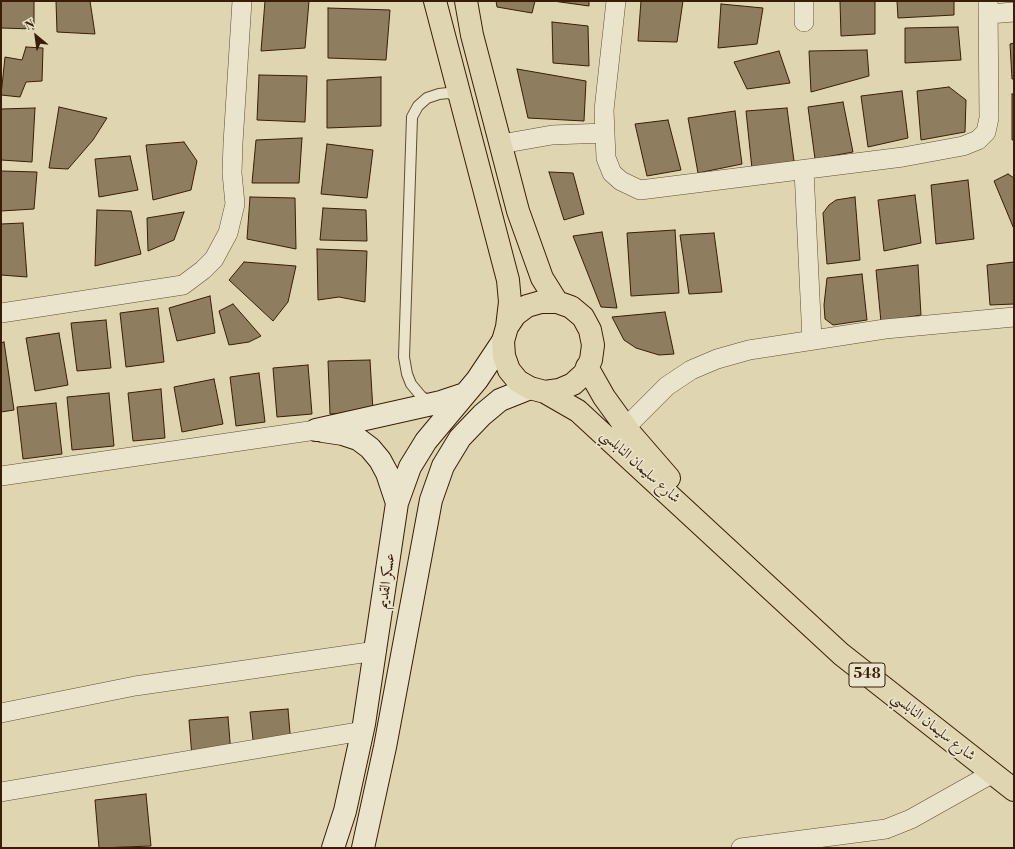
<!DOCTYPE html>
<meta charset="utf-8">
<style>
body{margin:0}
#map{position:relative;width:1015px;height:849px;overflow:hidden;background:#dfd5b1;font-family:"Libre Bodoni",serif}
canvas{display:block}
.frame{position:absolute;inset:0;border:2px solid #391d06;pointer-events:none}
.north{position:absolute;left:16px;top:16px;width:40px;height:40px;-webkit-text-stroke:3px #eae4cc;paint-order:stroke;rotate:331deg;font-size:11px;font-weight:700;line-height:16px;text-align:center;color:#391d06}
.north::after{content:'';display:block;margin:auto;width:14px;height:18px;background:#391d06;clip-path:polygon(50% 0,100% 100%,50% 72%,0 100%)}
</style>
<div id="map">
<canvas width="1015" height="849"></canvas>
<div class="frame"></div>
<div class="north">N</div>
</div>
<script>
const context = document.querySelector('canvas').getContext('2d');
context.lineJoin = 'round';
function fill(path, color) {
  context.fillStyle = color;
  context.fill(path, 'evenodd');
}
function shape(rows) {
  const path = new Path2D();
  for (const r of rows) {
    path.moveTo(r[0], r[1]);
    for (let i = 2; i < r.length; i += 2) path.lineTo(r[i], r[i + 1]);
  }
  return path;
}
function trace(path, color, width, dash) {
  context.strokeStyle = color;
  context.lineWidth = width;
  context.lineCap = dash ? 'butt' : 'round';
  context.setLineDash(dash || []);
  context.stroke(path);
}
function write(font, color, halo, rows, align = 'center') {
  context.font = font + ' "Libre Bodoni",Amiri,serif';
  context.lineWidth = 3.5;
  context.setLineDash([]);
  context.textBaseline = 'middle';
  context.strokeStyle = halo;
  context.fillStyle = color;
  for (const [text, x, y, turn = 0] of rows) {
    context.save();
    context.translate(x, y);
    context.rotate((+turn || 0) * Math.PI / 180);
    context.textAlign = isNaN(turn) ? turn : align;
    if (halo) context.strokeText(text, 0, 0);
    context.fillText(text, 0, 0);
    context.restore();
  }
}
const building = shape([
 [1,1,34,1,34,29,1,28,1,1],
 [56,1,90,1,95,34,57,32,56,1],
 [265,1,309,1,305,48,261,51,265,1],
 [496,1,535,1,532,13,497,7,496,1],
 [553,1,589,1,589,6,553,1],
 [641,1,683,1,677,42,638,41,641,1],
 [840,1,875,1,875,34,841,36,840,1],
 [897,1,954,1,954,15,898,18,897,1],
 [721,4,763,8,757,44,718,48,721,4],
 [328,8,390,10,386,60,328,58,328,8],
 [552,22,588,26,589,66,553,63,552,22],
 [958,27,961,60,905,63,905,28,958,27],
 [1014,43,1014,79,1012,79,1010,44,1014,43],
 [26,47,43,48,42,81,26,82,20,97,1,95,5,57,22,60,26,47],
 [867,50,869,76,811,92,809,51,867,50],
 [779,51,790,83,747,89,734,62,779,51],
 [517,69,586,81,584,121,528,118,517,69],
 [259,75,307,76,305,122,257,120,259,75],
 [381,77,381,126,327,128,327,80,381,77],
 [949,87,966,100,965,132,921,140,917,91,949,87],
 [902,91,908,138,868,147,861,96,902,91],
 [1012,94,1014,94,1014,140,1012,140,1012,94],
 [843,102,853,152,815,159,808,107,843,102],
 [59,107,107,118,93,140,68,169,49,168,59,107],
 [35,108,32,162,1,160,1,109,35,108],
 [787,108,794,161,752,169,746,111,787,108],
 [735,111,742,164,698,173,688,118,735,111],
 [668,120,681,170,647,176,635,124,668,120],
 [302,138,299,183,252,183,256,140,302,138],
 [184,142,197,161,191,190,153,200,146,145,184,142],
 [327,144,373,150,367,198,321,194,327,144],
 [130,156,138,190,99,197,95,159,130,156],
 [1,171,37,172,34,209,1,211,1,171],
 [549,172,573,173,584,214,564,220,549,172],
 [1008,174,1014,178,1014,229,994,181,1008,174],
 [968,180,974,239,936,244,931,185,968,180],
 [915,195,921,243,884,251,878,200,915,195],
 [250,197,295,198,296,249,247,239,250,197],
 [855,197,860,260,827,264,823,213,829,205,836,200,855,197],
 [323,208,366,210,367,241,320,240,323,208],
 [97,210,131,211,141,254,95,266,97,210],
 [184,212,174,240,148,251,147,218,184,212],
 [23,223,27,277,1,275,1,224,23,223],
 [675,230,679,293,631,296,627,233,675,230],
 [602,232,617,308,601,307,573,236,602,232],
 [714,233,722,292,689,294,680,235,714,233],
 [317,249,367,251,365,302,339,297,318,300,317,249],
 [244,262,296,266,288,302,273,321,229,280,244,262],
 [1014,262,1014,304,990,305,987,265,1014,262],
 [918,265,921,315,881,322,876,270,918,265],
 [862,274,867,320,833,325,825,319,824,305,827,278,862,274],
 [210,296,215,333,177,341,169,308,210,296],
 [233,304,261,336,249,342,229,345,219,311,233,304],
 [158,308,164,362,126,367,120,313,158,308],
 [665,312,674,354,659,355,636,348,624,340,612,317,665,312],
 [106,320,111,368,77,371,71,323,106,320],
 [59,333,68,385,35,391,26,338,59,333],
 [4,342,14,410,1,412,1,343,4,342],
 [370,360,373,411,330,414,328,361,370,360],
 [308,365,312,414,277,417,273,368,308,365],
 [259,373,265,422,236,426,230,377,259,373],
 [214,379,223,424,182,432,174,387,214,379],
 [161,389,165,438,133,441,128,393,161,389],
 [109,393,114,446,72,450,67,397,109,393],
 [56,403,62,454,23,459,17,407,56,403],
 [288,709,291,745,254,749,250,712,288,709],
 [228,717,231,754,192,757,189,720,228,717],
 [146,794,151,846,99,848,95,800,146,794]
]);
const lane = shape([
 [431,403,421,396,411,384,407,374,404,357,412,117,418,106,427,98,439,94,448,93,460,97]
]);
const street = shape([
 [616,1,604,110,606,158,612,173,621,181,640,190,903,157,963,146,978,140,986,132,989,118,988,1],
 [804,1,804,22],
 [989,14,1014,12],
 [501,144,552,135,605,133],
 [804,170,812,340],
 [1,313,183,285,203,270,214,259,228,233,235,204,232,173,233,143,242,1],
 [615,438,667,386,691,370,717,359,749,350,885,329,1014,317],
 [1,476,316,430],
 [1,713,135,686,376,651],
 [1,792,363,731],
 [741,848,886,829,911,819,993,773]
]);
const secondary = shape([
 [316,430,441,402,465,394],
 [323,431,343,434,358,439,370,448,380,460,387,473,397,503],
 [333,848,345,811,364,724,397,503,410,467,426,441,477,380,503,341],
 [363,848,385,747,431,500,443,466,460,438,482,415,500,400,530,388]
]);
const primary = shape([
 [435,1,508,280,510,302,507,327,503,341,504,356,509,370,518,381,530,388,545,392,559,390,573,384,584,374,591,360,593,345,590,330,583,317,571,307,557,302,541,302,527,306,515,315,507,327],
 [466,1,472,35,518,211,542,278,557,302],
 [587,367,604,397,630,433,669,478],
 [545,392,578,411,841,654,1014,790]
]);
const shields = [
 [867,675,36]
];
const shieldNames = [
 ["548",867,675]
];
const streetNames = [
 ["شارع سليمان النابلسي",640,467,42],
 ["عسكر القديم",387,581,-82],
 ["شارع سليمان النابلسي",933,727,38]
];
fill(building, '#8f7d5f');
trace(building, '#391d06', 1);
trace(lane, '#624b31', 12);
trace(street, '#624b31', 20);
trace(secondary, '#391d06', 24);
trace(primary, '#391d06', 24);
trace(lane, '#eae4cc', 10);
trace(street, '#eae4cc', 19);
trace(secondary, '#eae4cc', 22);
trace(primary, '#dfd5b1', 22);
for (const [x, y, w] of shields) {
  const box = new Path2D();
  box.roundRect(x - w / 2, y - 12, w, 24, 3);
  context.fillStyle = '#eae4cc';
  context.fill(box);
  trace(box, '#391d06', 1);
}
write('bold 14px', '#391d06', null, shieldNames);
write('15px', '#391d06', '#eae4cc', streetNames);
</script>
